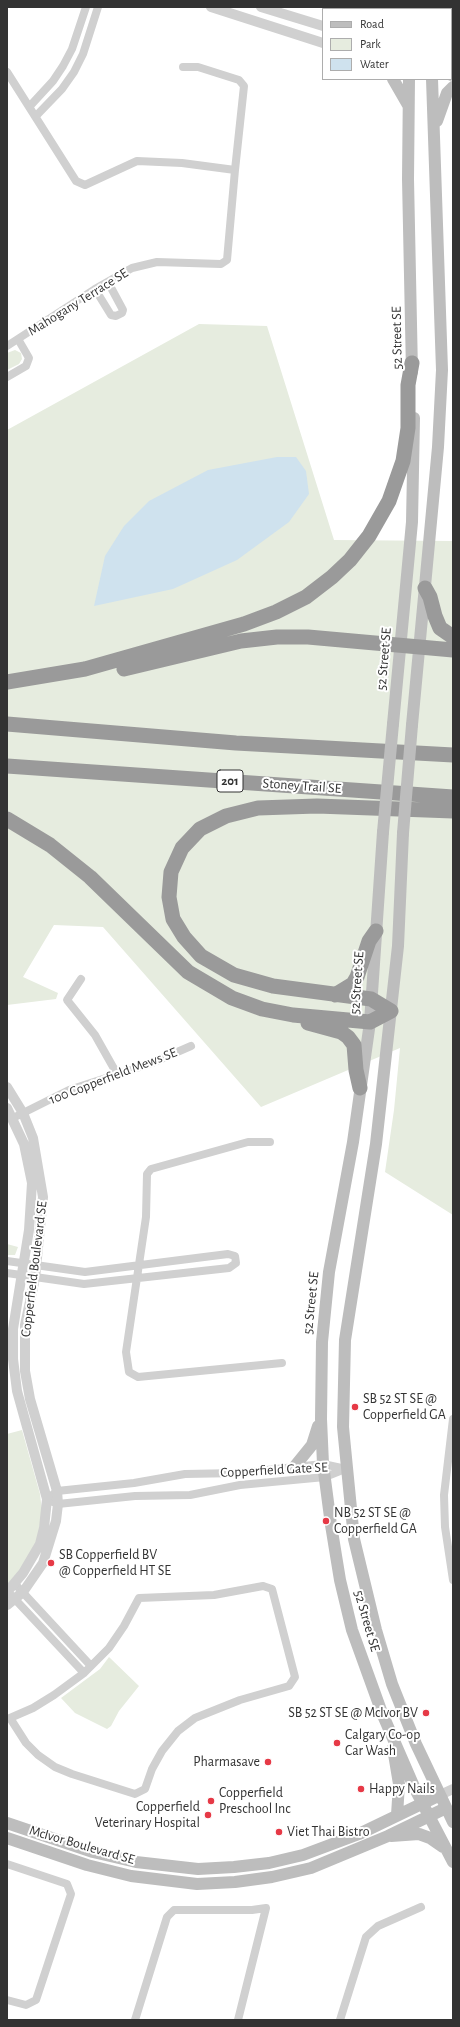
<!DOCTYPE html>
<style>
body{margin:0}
#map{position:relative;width:460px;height:2027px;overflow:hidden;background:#fff;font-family:"Alegreya Sans",sans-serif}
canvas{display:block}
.frame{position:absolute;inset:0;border:8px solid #333;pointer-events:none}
.legend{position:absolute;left:322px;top:8px;width:130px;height:72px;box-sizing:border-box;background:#fff;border:1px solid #adadad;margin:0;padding:5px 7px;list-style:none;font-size:12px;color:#333}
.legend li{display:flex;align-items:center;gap:8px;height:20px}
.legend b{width:20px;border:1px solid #adadad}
</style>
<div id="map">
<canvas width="460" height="2027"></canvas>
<div class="frame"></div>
<ul class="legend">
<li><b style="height:5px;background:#bdbdbd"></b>Road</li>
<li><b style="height:11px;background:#e6ecdf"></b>Park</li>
<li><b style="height:11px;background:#cfe2ee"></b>Water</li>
</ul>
</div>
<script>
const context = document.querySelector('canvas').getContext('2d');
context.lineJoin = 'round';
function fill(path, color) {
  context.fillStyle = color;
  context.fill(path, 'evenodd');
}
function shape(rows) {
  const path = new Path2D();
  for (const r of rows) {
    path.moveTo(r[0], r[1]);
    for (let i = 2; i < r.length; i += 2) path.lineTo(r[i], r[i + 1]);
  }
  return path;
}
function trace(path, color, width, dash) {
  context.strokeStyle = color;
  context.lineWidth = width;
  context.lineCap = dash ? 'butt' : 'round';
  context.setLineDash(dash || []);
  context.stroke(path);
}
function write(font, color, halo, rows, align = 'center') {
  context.font = font + ' "Alegreya Sans",sans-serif';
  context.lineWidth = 4;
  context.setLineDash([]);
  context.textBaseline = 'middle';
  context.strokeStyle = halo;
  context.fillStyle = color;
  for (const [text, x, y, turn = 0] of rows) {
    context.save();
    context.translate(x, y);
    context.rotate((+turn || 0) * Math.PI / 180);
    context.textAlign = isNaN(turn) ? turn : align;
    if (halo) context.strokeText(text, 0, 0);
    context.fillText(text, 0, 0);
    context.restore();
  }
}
const green = shape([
 [199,324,267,326,334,540,453,541,453,1215,385,1172,394,1110,400,1048,261,1107,103,927,54,925,23,977,58,993,56,999,7,1005,7,430],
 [15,350,21,353,22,359,19,364,7,370,7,353],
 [7,1244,18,1247,15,1255,7,1255],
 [22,1430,40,1494,42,1511,37,1543,26,1563,7,1585,7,1434],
 [109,1657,139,1686,119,1711,111,1726,107,1729,75,1713,61,1698,100,1669]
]);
const water = shape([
 [277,457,296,457,306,471,309,494,289,522,237,560,173,589,94,606,105,556,124,526,149,501,208,470]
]);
const minor = shape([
 [183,67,198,67,239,80,244,86,235,170],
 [7,72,76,181,85,185,137,161,182,163,235,170,227,260,221,264,157,262,132,268,95,289,7,346],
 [30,106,53,81,63,66,72,49,86,7],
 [36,116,62,89,74,72,83,54,98,7],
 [95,289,111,315,116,316,122,313,123,310,108,282],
 [7,377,26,366,29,358,18,339],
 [81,979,67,1000,95,1035,117,1074],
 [13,1118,69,1090,152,1063,191,1046],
 [270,1142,248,1142,151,1169,147,1174,146,1217,126,1352,129,1372,138,1377,282,1363],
 [7,1261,85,1272,228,1254,235,1256,236,1263,229,1268,84,1284,7,1273],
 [453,1419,444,1495,445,1527,453,1580],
 [47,1499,57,1491,134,1483,185,1474,239,1473,323,1464,346,1469],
 [53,1502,58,1504,135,1496,190,1495,240,1485,325,1477,345,1469],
 [15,1584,91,1666],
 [263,1586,272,1589,295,1677,289,1686,240,1700,195,1718,178,1731,162,1751,152,1769,145,1789,135,1794,72,1774,55,1767,38,1755,26,1743,10,1718,33,1708,54,1695,84,1673,109,1648,124,1626,139,1598,214,1595,263,1586],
 [11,1595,84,1673],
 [7,1864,67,1884,71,1894,36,2000,26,2005,7,2000],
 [135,2020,167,1917,174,1910,252,1910,266,1908,238,2020],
 [340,2020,366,1937,378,1926,421,1907]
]);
const tertiary = shape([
 [211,7,323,43],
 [261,7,323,26],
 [451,60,453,61],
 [451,76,453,77],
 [7,1087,23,1113,33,1138,43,1197,35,1278,25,1325,25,1371,30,1399,57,1491,58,1504,56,1521,43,1563,23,1592,7,1605],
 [7,1108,24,1144,32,1183,29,1230,13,1329,13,1359,17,1391,47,1499,44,1528,40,1544,23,1573,7,1592],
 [440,1795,453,1789]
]);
const secondary = shape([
 [403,9,404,7],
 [432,9,432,7],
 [451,53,453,54],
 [393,79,408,105],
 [409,79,408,179,412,372],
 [437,121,447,93,453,87],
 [393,724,412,522,414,418],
 [412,725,438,447,442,370,432,79],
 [383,832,370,1022,353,1142,329,1272,322,1342,321,1419,323,1464,331,1525,340,1580,352,1630,382,1713,415,1789,453,1862],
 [403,833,398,946,376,1144,345,1340,343,1427,354,1539,376,1630,392,1684,416,1744,453,1822],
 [295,1466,312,1445,318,1426],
 [393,1748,399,1784,397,1815],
 [7,1823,93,1852,136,1862,198,1869,234,1867,269,1863,303,1855,359,1834,440,1795],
 [391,1836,419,1834,430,1838,443,1847],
 [7,1838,87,1865,131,1876,197,1884,235,1882,272,1877,311,1868,388,1836,446,1808]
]);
const motorway = shape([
 [425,588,430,597,435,616,440,628,453,637],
 [124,669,241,641,277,637,308,637,453,650],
 [7,682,85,669,244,624,276,612,306,597,332,577,350,560,369,536,389,501,403,461,408,428,408,385,412,363],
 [7,724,236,743,453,755],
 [7,766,453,797],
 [7,819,50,845,90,877,188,972,232,998,262,1009,293,1015,370,1022,391,1011],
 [335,995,353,984,357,977,369,941,376,931],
 [391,1011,371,999,273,986,234,975,201,956,184,937,173,919,169,897,171,872,182,848,200,829,226,816,258,808,317,806,453,811],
 [308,1023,341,1032,348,1037,354,1045,356,1070,360,1088]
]);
const secondaryBridge = shape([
 [383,832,393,724],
 [403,833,412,725]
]);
const markers = [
 [355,1407,4,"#e63946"],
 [326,1521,4,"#e63946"],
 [51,1563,4,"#e63946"],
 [426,1713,4,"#e63946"],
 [337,1743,4,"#e63946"],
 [268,1762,4,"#e63946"],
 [361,1789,4,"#e63946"],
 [211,1801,4,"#e63946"],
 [208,1815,4,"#e63946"],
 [279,1832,4,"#e63946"]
];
const shields = [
 [230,781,26]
];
const shieldNames = [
 ["201",230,781]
];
const streetNames = [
 ["Mahogany Terrace SE",78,302,-32],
 ["52 Street SE",397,338,-91],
 ["52 Street SE",384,659,-85],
 ["Stoney Trail SE",302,786,4],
 ["52 Street SE",357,983,-86],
 ["100 Copperfield Mews SE",113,1076,-21],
 ["Copperfield Boulevard SE",34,1269,-83],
 ["52 Street SE",311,1303,-84],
 ["Copperfield Gate SE",274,1470,-3],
 ["52 Street SE",367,1621,74],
 ["McIvor Boulevard SE",82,1845,16]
];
const poiNames = [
 ["SB 52 ST SE @",363,1399],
 ["Copperfield GA",363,1415],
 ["NB 52 ST SE @",334,1513],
 ["Copperfield GA",334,1529],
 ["SB Copperfield BV",59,1555],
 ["@ Copperfield HT SE",59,1571],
 ["SB 52 ST SE @ McIvor BV",418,1713,"right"],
 ["Calgary Co-op",345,1735],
 ["Car Wash",345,1751],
 ["Pharmasave",260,1762,"right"],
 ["Happy Nails",369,1789],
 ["Copperfield",219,1793],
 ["Preschool Inc",219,1809],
 ["Copperfield",200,1807,"right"],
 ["Veterinary Hospital",200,1823,"right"],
 ["Viet Thai Bistro",287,1832]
];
fill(green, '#e6ecdf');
fill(water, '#cfe2ee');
trace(minor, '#d0d0d0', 8);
trace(tertiary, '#d0d0d0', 10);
trace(secondary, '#bdbdbd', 12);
trace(motorway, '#9a9a9a', 15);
trace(secondaryBridge, '#bdbdbd', 12);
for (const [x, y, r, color] of markers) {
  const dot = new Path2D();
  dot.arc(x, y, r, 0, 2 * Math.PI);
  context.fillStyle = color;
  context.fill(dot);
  trace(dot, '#fff', 1.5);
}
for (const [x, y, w] of shields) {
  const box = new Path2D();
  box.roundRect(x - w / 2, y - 11, w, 22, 3);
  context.fillStyle = '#fff';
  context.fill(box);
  trace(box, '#333', 1);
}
write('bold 13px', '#333', null, shieldNames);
write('14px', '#333', '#fff', streetNames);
write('14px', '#333', '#fff', poiNames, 'left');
</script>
